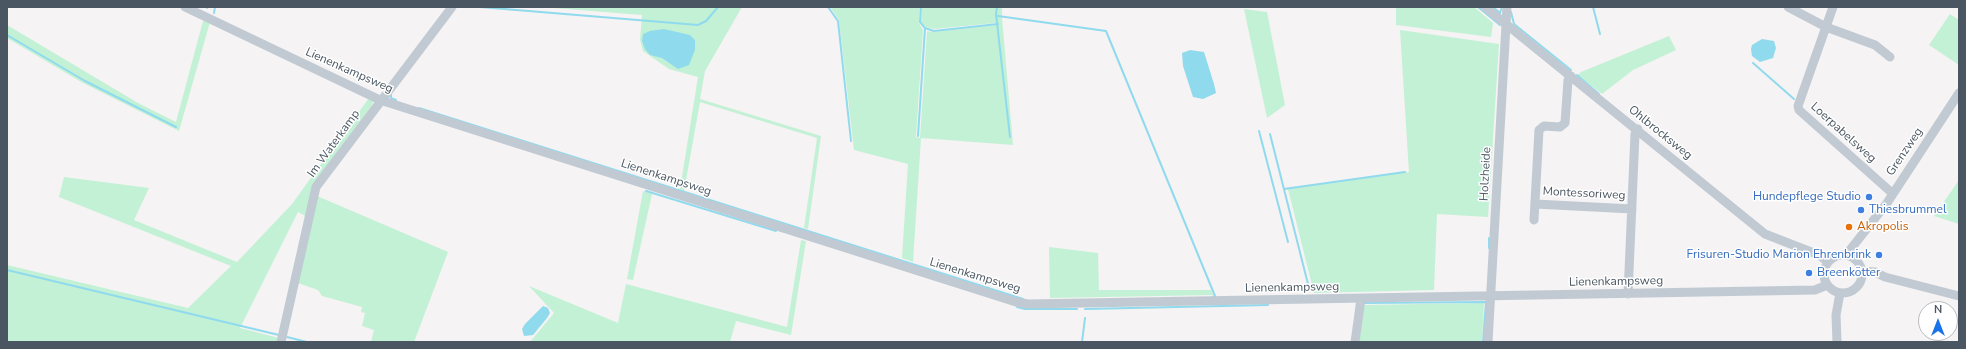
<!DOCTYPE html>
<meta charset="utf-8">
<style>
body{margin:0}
#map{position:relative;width:1966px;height:349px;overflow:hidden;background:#f5f3f3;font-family:"Nunito Sans",sans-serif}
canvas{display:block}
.frame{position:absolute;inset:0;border:8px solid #4a5661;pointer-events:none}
.north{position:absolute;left:1918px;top:301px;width:40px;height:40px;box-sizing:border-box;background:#fff;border:1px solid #b7bbc0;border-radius:50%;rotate:0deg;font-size:11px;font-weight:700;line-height:16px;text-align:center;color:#4a5661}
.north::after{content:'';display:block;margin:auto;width:14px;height:18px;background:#1a73e8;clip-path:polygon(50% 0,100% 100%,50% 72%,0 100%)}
</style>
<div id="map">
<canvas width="1966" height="349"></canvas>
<div class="frame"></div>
<div class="north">N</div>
</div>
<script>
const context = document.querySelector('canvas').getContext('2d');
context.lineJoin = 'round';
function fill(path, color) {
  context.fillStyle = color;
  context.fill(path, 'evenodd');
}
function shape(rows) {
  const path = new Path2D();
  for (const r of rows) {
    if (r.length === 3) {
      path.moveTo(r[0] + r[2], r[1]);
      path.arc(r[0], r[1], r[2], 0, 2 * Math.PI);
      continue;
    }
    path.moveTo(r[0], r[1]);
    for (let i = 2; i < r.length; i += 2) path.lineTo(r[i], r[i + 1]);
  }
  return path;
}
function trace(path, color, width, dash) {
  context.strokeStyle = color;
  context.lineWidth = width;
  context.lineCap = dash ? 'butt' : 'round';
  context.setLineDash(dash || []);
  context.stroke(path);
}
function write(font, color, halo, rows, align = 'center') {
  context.font = font + ' "Nunito Sans",sans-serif';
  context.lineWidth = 3;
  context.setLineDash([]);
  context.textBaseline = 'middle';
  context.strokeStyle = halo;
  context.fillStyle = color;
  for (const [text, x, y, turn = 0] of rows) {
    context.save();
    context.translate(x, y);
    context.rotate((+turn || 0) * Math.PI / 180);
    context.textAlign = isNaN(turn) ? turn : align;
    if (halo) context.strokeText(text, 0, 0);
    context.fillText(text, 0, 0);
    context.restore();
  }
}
const green = shape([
 [541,7,742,7,705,71,700,99,821,136,808,229,804,228,817,138,700,102,684,191,680,189,698,77,669,69,643,51,640,40,642,15],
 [830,7,920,7,919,23,923,30,916,137,920,138,927,31,934,32,996,25,995,23,934,29,926,27,921,22,922,7,1002,7,1002,18,1013,145,921,138,913,262,902,258,908,164,854,150,839,20],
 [1396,7,1474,7,1493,23,1491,37,1396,25],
 [1244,9,1267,12,1285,105,1267,118],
 [1950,14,1959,20,1959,65,1929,45],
 [203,21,210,22,179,131,83,83,7,38,7,25,138,103,176,122],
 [1400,30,1499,44,1488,217,1437,214,1434,290,1314,293,1288,189,1409,172],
 [1669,36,1676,50,1633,70,1602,94,1578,75,1581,72],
 [369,98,373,101,372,105,313,186,307,217,298,212,240,328,279,338,278,342,7,342,7,265,188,308,231,266,59,197,64,177,149,188,134,220,237,262,292,204],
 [1959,180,1959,224,1934,216],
 [643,191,652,194,633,280,627,279],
 [317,196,448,252,414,342,371,342,374,330,362,326,365,313,361,312,362,307,322,296,318,290,298,283],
 [801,240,806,241,791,335,736,321,730,342,530,342,554,313,529,286,618,323,626,284,787,327],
 [1049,247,1098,253,1099,290,1211,290,1213,295,1050,298],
 [1484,303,1482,342,1359,342,1364,305]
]);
const water = shape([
 [664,29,690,35,695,40,695,50,689,65,678,69,662,58,650,55,645,49,642,41,643,34,650,31],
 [1762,39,1774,41,1776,48,1773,58,1760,62,1752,56,1751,49,1752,45],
 [1190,50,1204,52,1214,84,1216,93,1203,99,1193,97,1183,66,1182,53],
 [543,306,548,308,550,313,547,318,533,335,524,336,522,329,525,324]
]);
const stream = shape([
 [480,7,698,25,706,21,718,7],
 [828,7,838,21,851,141],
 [921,7,920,22,925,28,934,31,998,24],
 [997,7,996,14,1010,137],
 [1478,7,1500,25],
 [1493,7,1500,13,1502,7],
 [1593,7,1600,34],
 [207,8,207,7],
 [1511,12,1514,24,1571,70],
 [214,13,215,7],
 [998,16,1106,31,1215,296,1213,297],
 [7,35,85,81,176,127],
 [1753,63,1794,99],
 [1577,75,1599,94],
 [391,94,391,98,396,100],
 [419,108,1023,299],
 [1259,131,1288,242],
 [1270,134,1309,288],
 [918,136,925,28],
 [1284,189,1405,172],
 [646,191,776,231],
 [1489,248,1489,238],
 [7,270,279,335],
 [1363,303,1486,302,1483,342],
 [1017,307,1025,309,1077,309],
 [1085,309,1268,305],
 [287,337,307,342],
 [1082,342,1085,318]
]);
const minor = shape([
 [185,7,380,100,1016,302,1028,304,1815,290,1827,285],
 [1485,7,1765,234,1819,255,1828,262],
 [1788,7,1826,27,1875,45,1890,57],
 [1833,7,1798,106,1799,110,1892,193],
 [1535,204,1632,209],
 [1534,220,1539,130,1544,126,1560,127,1565,123,1568,80,1571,76],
 [1843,274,19],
 [1846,255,1887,203,1959,93],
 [1862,271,1875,272,1885,277,1959,296],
 [1628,294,1635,134,1638,129],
 [281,342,316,187,452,7],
 [1355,342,1361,299],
 [1488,342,1507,7],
 [1837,342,1836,315,1840,293]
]);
const markers = [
 [1869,197,4,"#3f7fe0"],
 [1861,210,4,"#3f7fe0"],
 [1849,227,4,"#e8710a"],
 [1879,255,4,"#3f7fe0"],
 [1809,273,4,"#3f7fe0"]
];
const streetNames = [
 ["Lienenkampsweg",349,71,24],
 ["Ohlbrocksweg",1660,133,39],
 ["Loerpabelsweg",1843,133,42],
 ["Im Waterkamp",334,144,-54],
 ["Grenzweg",1905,152,-56],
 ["Holzheide",1486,174,-87],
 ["Lienenkampsweg",666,178,18],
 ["Montessoriweg",1584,194,3],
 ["Lienenkampsweg",975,276,17],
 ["Lienenkampsweg",1616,282,-1],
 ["Lienenkampsweg",1292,288,-1]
];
const shopNames = [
 ["Hundepflege Studio",1861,197],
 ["Thiesbrummel",1869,210,"left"],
 ["Frisuren-Studio Marion Ehrenbrink",1871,255],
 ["Breenkötter",1817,273,"left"]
];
const foodNames = [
 ["Akropolis",1857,227]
];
fill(green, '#c3f1d5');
fill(water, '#90daee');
trace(stream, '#90daee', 2);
trace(minor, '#c1cad2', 9);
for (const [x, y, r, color] of markers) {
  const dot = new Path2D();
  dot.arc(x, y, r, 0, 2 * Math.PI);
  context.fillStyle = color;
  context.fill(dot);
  trace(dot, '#fff', 1.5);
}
write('12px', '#4a5661', '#fff', streetNames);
write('12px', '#366cbe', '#fff', shopNames, 'right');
write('12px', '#c56008', '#fff', foodNames, 'left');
</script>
